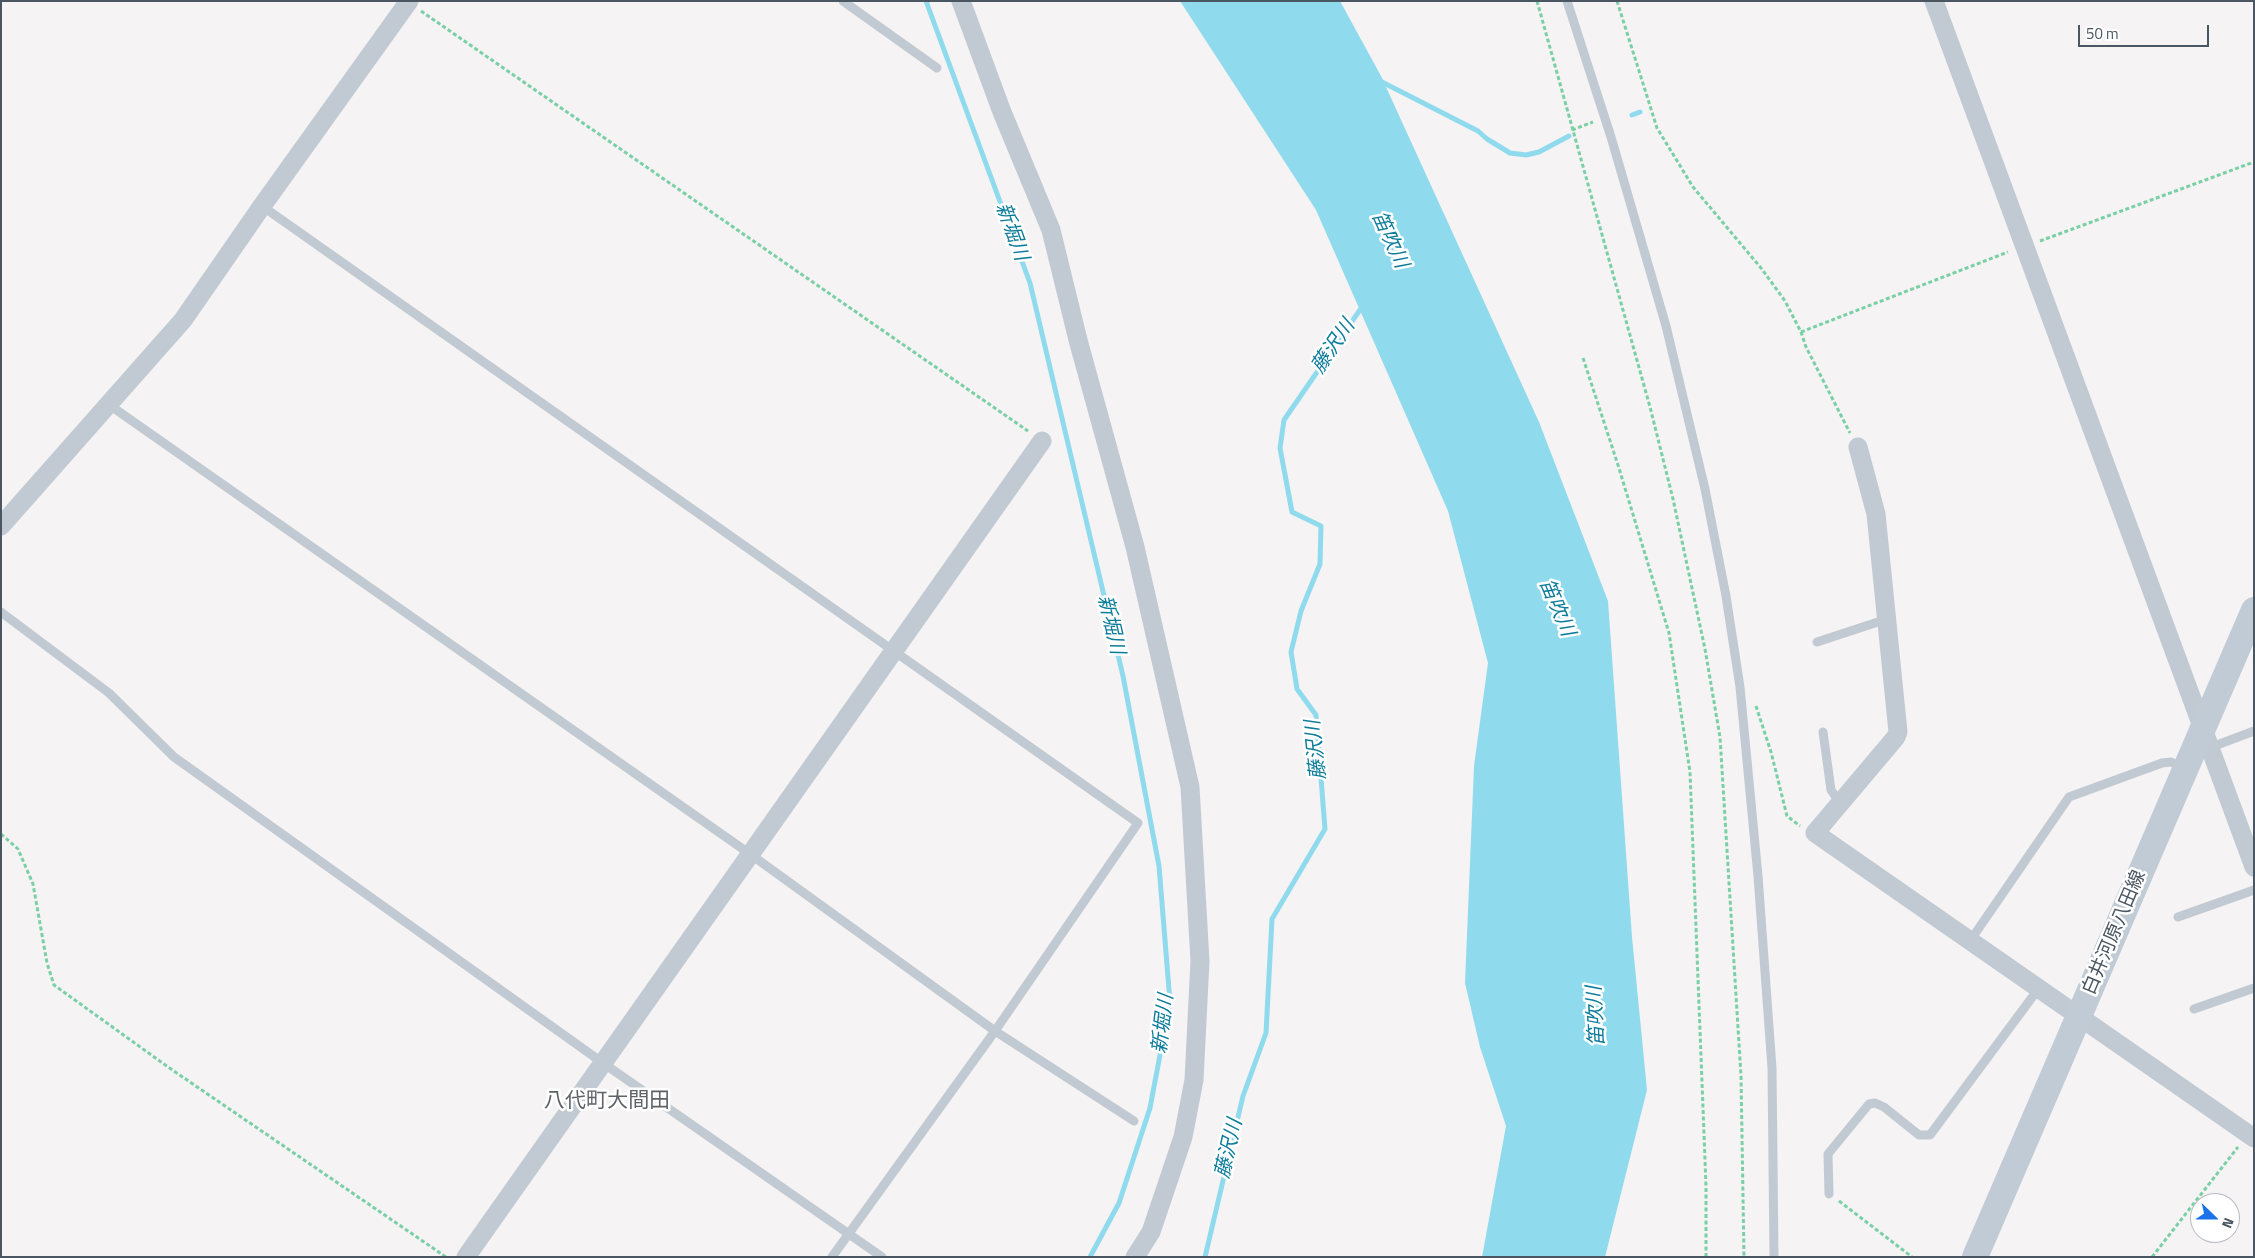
<!DOCTYPE html>
<meta charset="utf-8">
<style>
body{margin:0}
#map{position:relative;width:2255px;height:1258px;overflow:hidden;background:#f5f3f3;font-family:"Titillium Web",sans-serif}
canvas{display:block}
.frame{position:absolute;inset:0;border:2px solid #4a5661;pointer-events:none}
.north{position:absolute;left:2190px;top:1193px;width:50px;height:50px;box-sizing:border-box;background:#fff;border:1px solid #b7bbc0;border-radius:50%;rotate:112deg;font-size:14px;font-weight:700;line-height:20px;text-align:center;color:#4a5661}
.north::after{content:'';display:block;margin:auto;width:18px;height:22px;background:#1a73e8;clip-path:polygon(50% 0,100% 100%,50% 72%,0 100%)}
.scale{position:absolute;left:2078px;top:25px;width:131px;height:22px;box-sizing:border-box;border:2px solid #4a5661;border-top:0;padding-left:6px;font-size:15px;line-height:18px;white-space:nowrap;color:#4a5661;-webkit-text-stroke:4px #fff;paint-order:stroke}
</style>
<div id="map">
<canvas width="2255" height="1258"></canvas>
<div class="frame"></div>
<div class="north">N</div>
<div class="scale">50 m</div>
</div>
<script>
const context = document.querySelector('canvas').getContext('2d');
context.lineJoin = 'round';
function fill(path, color) {
  context.fillStyle = color;
  context.fill(path, 'evenodd');
}
function shape(rows) {
  const path = new Path2D();
  for (const r of rows) {
    path.moveTo(r[0], r[1]);
    for (let i = 2; i < r.length; i += 2) path.lineTo(r[i], r[i + 1]);
  }
  return path;
}
function trace(path, color, width, dash) {
  context.strokeStyle = color;
  context.lineWidth = width;
  context.lineCap = dash ? 'butt' : 'round';
  context.setLineDash(dash || []);
  context.stroke(path);
}
function write(font, color, halo, rows, align = 'center') {
  context.font = font + ' "Titillium Web","Noto Sans JP",sans-serif';
  context.lineWidth = 5;
  context.setLineDash([]);
  context.textBaseline = 'middle';
  context.strokeStyle = halo;
  context.fillStyle = color;
  for (const [text, x, y, turn = 0] of rows) {
    context.save();
    context.translate(x, y);
    context.rotate((+turn || 0) * Math.PI / 180);
    context.textAlign = isNaN(turn) ? turn : align;
    if (halo) context.strokeText(text, 0, 0);
    context.fillText(text, 0, 0);
    context.restore();
  }
}
const water = shape([
 [1180,1,1340,1,1381,76,1539,422,1608,601,1632,937,1647,1090,1605,1257,1482,1257,1506,1126,1480,1047,1465,983,1474,766,1488,663,1448,511,1316,210]
]);
const stream = shape([
 [926,1,1030,283,1123,676,1159,866,1170,1002,1150,1108,1119,1203,1090,1257],
 [1380,81,1478,131,1487,139,1510,153,1526,155,1539,152,1569,136],
 [1632,115,1640,112],
 [1205,1257,1243,1096,1266,1033,1272,919,1325,829,1316,715,1297,689,1291,652,1301,611,1320,564,1321,526,1292,512,1280,448,1284,420,1364,304]
]);
const path = shape([
 [1537,1,1650,407,1673,499,1705,649,1720,737,1741,1076,1744,1257],
 [1617,1,1657,128,1693,187,1761,268,1785,301,1801,332,1806,347,1850,433],
 [421,11,1028,431],
 [1572,130,1593,122],
 [2040,241,2254,162],
 [1801,332,2008,252],
 [1583,358,1618,465,1669,633,1690,772,1706,1186,1706,1257],
 [1756,706,1771,752,1787,816,1800,826],
 [1,834,18,849,33,884,47,963,54,985,168,1067,446,1257],
 [1839,1201,1912,1257],
 [2152,1257,2238,1147]
]);
const lane = shape([
 [843,1,937,68],
 [1567,1,1611,137,1666,326,1705,489,1726,596,1740,687,1758,876,1772,1068,1774,1257],
 [262,206,1138,823,995,1031,832,1257],
 [108,404,750,854,995,1031,1134,1121],
 [1,612,109,693,174,757,603,1063,882,1257],
 [1817,642,1887,619],
 [1823,732,1831,790,1840,803],
 [2209,748,2254,731],
 [2178,917,2254,890],
 [1970,941,2069,797,2162,763,2171,762,2184,768],
 [2194,1009,2254,988],
 [1829,1194,1828,1154,1869,1104,1875,1103,1884,1107,1919,1135,1930,1135,2039,988]
]);
const street = shape([
 [961,1,1002,112,1051,230,1078,340,1135,547,1190,787,1200,961,1194,1080,1183,1137,1151,1232,1135,1257],
 [1934,1,2254,867],
 [1858,447,1876,514,1898,732,1896,737,1815,833,2254,1138],
 [1,526,183,320,262,206,409,1],
 [466,1257,1042,441]
]);
const secondary = shape([
 [1975,1257,2254,610]
]);
const streetNames = [
 ["白井河原八田線",2115,933,-67]
];
const waterNames = [
 ["新堀川",1011,232,70],
 ["笛吹川",1389,240,65],
 ["藤沢川",1334,347,-56],
 ["笛吹川",1556,608,67],
 ["新堀川",1110,625,77],
 ["藤沢川",1317,750,-96],
 ["笛吹川",1597,1016,-93],
 ["新堀川",1164,1024,-83],
 ["藤沢川",1230,1149,-77]
];
const quarterNames = [
 ["八代町大間田",607,1102]
];
fill(water, '#90daee');
trace(stream, '#90daee', 5);
trace(path, '#7ad0a6', 3, [4, 2.5]);
trace(lane, '#c1cad2', 9);
trace(street, '#c1cad2', 19);
trace(secondary, '#c1cbd6', 26);
write('19px', '#4a5661', '#fff', streetNames);
write('italic 20px', '#0c7c9b', '#fff', waterNames);
write('21px', '#5f6368', '#fff', quarterNames);
</script>
